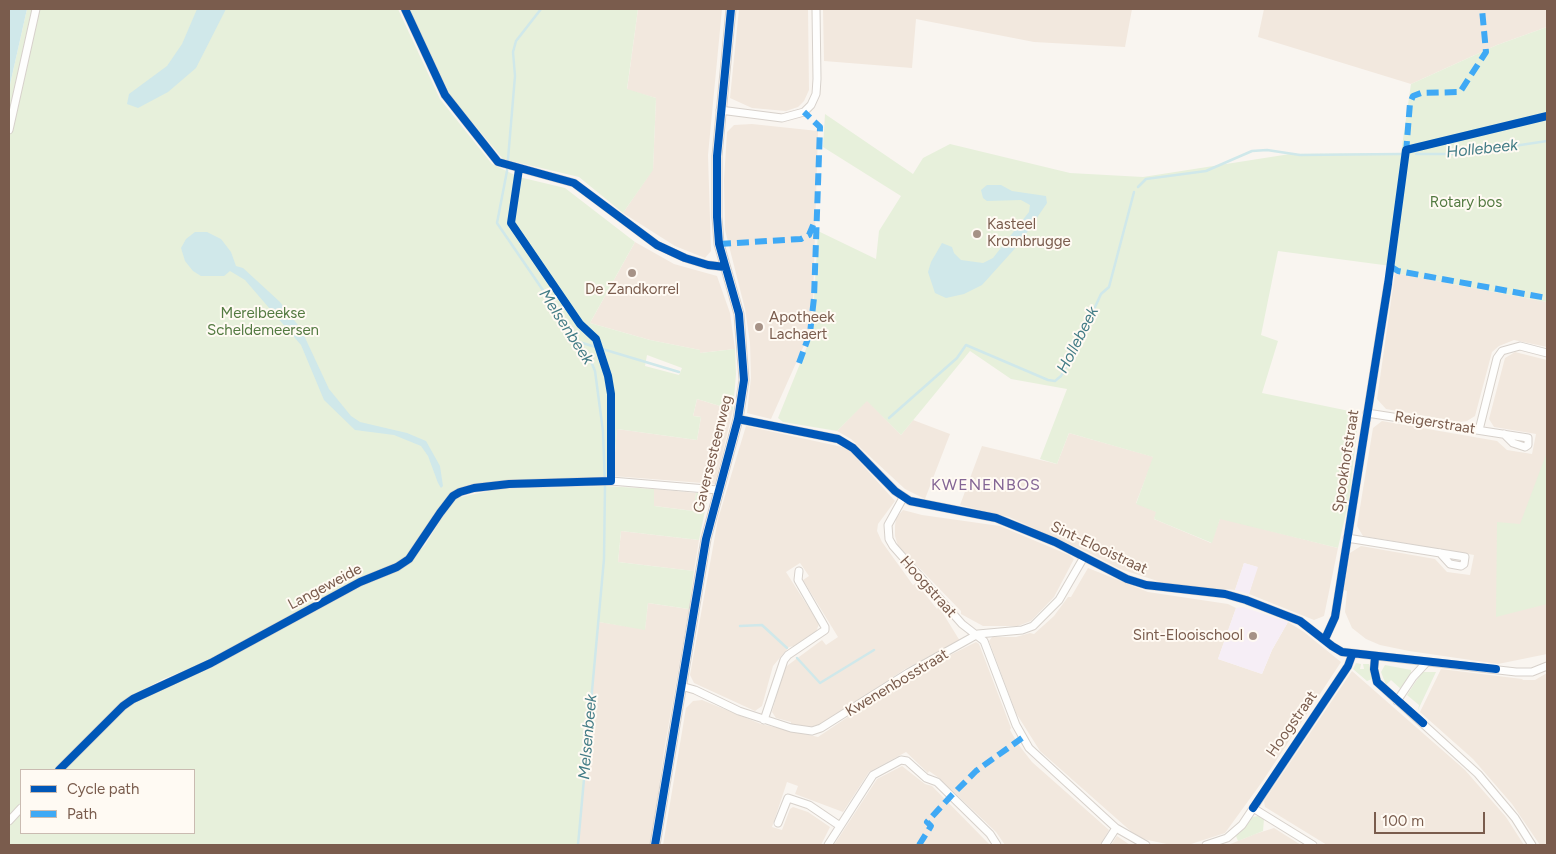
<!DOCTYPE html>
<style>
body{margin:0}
#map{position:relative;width:1556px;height:854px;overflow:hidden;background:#f9f5f0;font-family:Figtree,sans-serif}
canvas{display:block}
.frame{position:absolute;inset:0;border:10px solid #7a5c4d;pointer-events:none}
.legend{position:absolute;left:20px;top:769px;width:175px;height:65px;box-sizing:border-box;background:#fffaf3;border:1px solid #cabbb1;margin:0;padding:6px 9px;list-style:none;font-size:15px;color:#7a5c4d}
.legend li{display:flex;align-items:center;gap:10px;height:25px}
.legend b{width:25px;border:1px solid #cabbb1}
.scale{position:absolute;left:1374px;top:812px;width:111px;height:22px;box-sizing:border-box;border:2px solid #7a5c4d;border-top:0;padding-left:6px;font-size:15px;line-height:18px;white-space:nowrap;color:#7a5c4d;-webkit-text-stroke:4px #fffaf3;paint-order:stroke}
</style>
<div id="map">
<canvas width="1556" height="854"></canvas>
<div class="frame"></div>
<ul class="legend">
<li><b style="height:6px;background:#0057b8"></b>Cycle path</li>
<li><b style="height:6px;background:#3fa9f5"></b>Path</li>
</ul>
<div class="scale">100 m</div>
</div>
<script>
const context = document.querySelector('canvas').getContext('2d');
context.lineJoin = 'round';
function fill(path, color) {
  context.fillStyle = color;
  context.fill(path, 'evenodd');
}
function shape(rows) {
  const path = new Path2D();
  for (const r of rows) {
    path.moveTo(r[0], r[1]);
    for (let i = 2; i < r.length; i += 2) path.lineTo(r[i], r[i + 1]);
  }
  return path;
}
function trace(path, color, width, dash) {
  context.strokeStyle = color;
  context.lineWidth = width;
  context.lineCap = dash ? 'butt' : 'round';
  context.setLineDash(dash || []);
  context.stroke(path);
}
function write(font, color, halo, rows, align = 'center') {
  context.font = font + ' Figtree,sans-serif';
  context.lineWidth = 4;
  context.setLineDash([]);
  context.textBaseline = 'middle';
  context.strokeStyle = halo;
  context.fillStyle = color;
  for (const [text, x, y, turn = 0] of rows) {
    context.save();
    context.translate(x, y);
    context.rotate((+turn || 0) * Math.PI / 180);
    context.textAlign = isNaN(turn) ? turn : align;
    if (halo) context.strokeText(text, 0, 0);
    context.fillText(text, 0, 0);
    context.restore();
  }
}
const residential = shape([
 [638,9,722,9,708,155,711,251,705,258,675,246,623,213,653,169,656,98,627,90],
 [739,9,808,9,809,90,804,101,798,107,786,111,752,108,730,98],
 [823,9,1132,9,1125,47,1034,42,916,19,912,68,824,61],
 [1264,9,1547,9,1547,27,1497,45,1411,84,1258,37],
 [752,124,818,131,813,299,809,334,771,419,747,413,751,378,750,343,745,309,725,230,724,180,727,132,734,125],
 [635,242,674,264,717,276,730,313,735,349,700,353,700,350,650,340,590,323],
 [1395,273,1547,302,1547,347,1514,340,1499,346,1492,352,1475,416,1467,421,1460,422,1386,409,1377,399],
 [1515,352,1547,360,1547,654,1498,664,1409,651,1380,645,1366,639,1352,628,1345,612,1347,591,1344,590,1350,553,1361,546,1435,559,1447,572,1470,575,1474,555,1363,536,1357,526,1373,428,1382,421,1497,441,1507,450,1532,454,1536,434,1494,427,1489,419,1505,358],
 [697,399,733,410,715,484,613,476,617,429,697,440,701,417,693,416],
 [867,400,901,435,913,420,950,434,925,499,905,489,851,439,837,431],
 [746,426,847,448,895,501,878,524,877,531,882,542,913,585,916,583,937,609,939,607,960,641,905,669,823,724,810,727,791,725,791,722,776,718,772,712,784,668,822,640,826,645,838,637,803,580,809,576,800,563,786,572,819,624,816,632,794,646,789,647,773,666,762,706,755,711,694,683,690,675,718,519],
 [1069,433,1154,457,1136,503,1157,512,1154,519,1211,543,1220,518,1338,548,1324,616,1314,620,1249,594,1257,567,1244,563,1235,590,1167,584,1120,569,1087,552,1009,517,960,505,982,446,1057,464],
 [654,489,696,493,694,511,654,506],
 [903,510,922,515,1000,526,1069,555,1074,559,1054,597,1031,621,1018,626,983,626,961,614,961,611,898,546,895,536,895,526,896,518],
 [621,531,699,540,694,571,618,562],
 [1088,568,1148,592,1228,604,1236,608,1218,659,1262,674,1272,650,1288,622,1304,632,1341,662,1262,782,1225,833,1188,845,1171,845,1143,839,1134,834,1040,751,1016,713,989,641,992,637,1016,637,1030,633,1034,634,1054,616,1068,597,1071,597],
 [648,603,689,609,664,751,651,845,578,845,599,622,645,629],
 [976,642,979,644,1011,728,1010,730,1018,744,1032,762,1109,830,1100,845,1005,845,996,832,939,778,929,771,928,773,906,752,869,772,843,812,795,794,798,786,787,782,772,827,782,830,790,809,793,807,808,812,830,827,821,845,663,845,686,708,693,701,702,700,761,724,818,737,907,677],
 [1441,669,1522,679,1523,680,1535,680,1547,673,1547,845,1540,845,1512,804,1473,759,1420,712],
 [1352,671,1465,770,1506,817,1524,845,1327,845,1265,807,1264,801],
 [902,766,925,784,932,786,990,845,834,845,877,779],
 [1274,828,1301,845,1228,845,1255,834],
 [1117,836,1130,845,1111,845]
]);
const education = shape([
 [1244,563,1258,567,1249,594,1235,590],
 [1243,607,1288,622,1272,650,1262,674,1218,659,1236,608]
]);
const green = shape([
 [27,9,398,9,440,99,492,164,519,177,565,188,635,242,590,323,650,340,700,350,700,353,735,349,736,374,733,410,697,399,693,416,701,417,697,440,617,429,613,476,507,481,471,484,460,488,446,499,416,548,401,561,209,661,163,679,130,697,56,770,21,770,21,833,194,833,194,770,63,770,130,704,271,635,365,584,395,572,406,565,425,545,451,503,456,498,498,489,605,486,654,489,654,506,693,511,696,493,704,494,707,501,699,540,621,531,618,562,694,571,689,609,648,603,645,630,599,622,578,845,9,845,9,89],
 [647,355,682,368,679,375,645,366],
 [409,9,638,9,627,89,656,98,653,170,623,213,579,177,503,159,451,97],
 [1547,27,1547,302,1390,272,1391,266,1278,251,1261,335,1278,341,1262,393,1359,413,1349,500,1338,548,1220,519,1212,543,1154,519,1156,512,1136,504,1153,457,1069,433,1057,464,1040,459,1067,389,1011,379,970,351,901,435,867,401,837,431,783,422,778,418,812,334,818,231,876,259,879,231,901,196,823,147,825,114,913,174,923,158,950,144,1070,173,1143,177,1290,154,1401,153,1411,84,1497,45],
 [1547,452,1547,604,1496,617,1497,522,1520,524],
 [1356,663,1361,664,1360,669,1364,669,1363,664,1369,664,1372,679,1367,681,1353,669],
 [1385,665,1411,670,1411,675,1402,690,1391,680,1386,685,1381,672],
 [1422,672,1436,672,1418,710,1419,705,1407,695],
 [1258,816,1264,819,1263,831,1238,841,1236,836,1252,817]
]);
const water = shape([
 [9,9,27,9,9,89],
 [197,9,226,9,196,68,168,92,138,108,127,104,129,94,167,66,182,44],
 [987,185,1001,185,1012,191,1046,196,1047,203,1019,244,982,285,964,294,946,298,935,293,928,272,931,262,942,243,952,247,954,253,961,260,983,263,993,258,1029,212,1030,205,1021,200,987,201,983,198,981,190],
 [195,232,207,232,221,239,231,252,236,266,243,268,280,302,301,329,329,389,351,416,360,422,407,433,426,441,440,466,443,486,441,488,438,483,428,456,421,446,394,435,355,430,324,400,301,345,245,280,230,271,224,276,201,276,193,271,185,261,181,248,186,239]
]);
const stream = shape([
 [541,9,516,41,513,52,515,76,507,171,497,223,590,359,595,371,603,431,605,486,604,559,578,845],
 [1416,154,1461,154,1547,141],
 [1138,187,1146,179,1206,171,1252,151,1267,150,1300,155,1401,154],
 [579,342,679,372],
 [889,418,957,358,966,345,1048,380,1055,381,1061,376,1074,353,1101,294,1109,287,1134,192],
 [740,626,762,625,787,648],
 [797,658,820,683,874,650]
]);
const minor = shape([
 [405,9,445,95,498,162,574,183,657,245,685,258,708,265,725,267],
 [720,110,782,118,804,112,811,105,816,94,817,79,816,9],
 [9,130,36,9],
 [1367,413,1528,438,1528,445,1525,447,1513,443,1504,434],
 [738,419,838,439,853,448,895,491,910,501,996,518,1055,542,1127,579,1146,585,1225,594,1246,600,1300,621,1332,646,1342,652,1516,672,1532,672,1547,666],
 [1479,430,1497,358,1502,351,1520,346,1547,353],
 [903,498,888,525,889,539,893,546,962,624,984,641,1016,725,1029,748,1116,828,1146,845],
 [1347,538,1465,557,1464,564,1461,566,1450,564,1440,553],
 [1325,639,1335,617,1388,284],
 [1375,657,1374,669,1377,682,1478,774,1515,818,1532,845],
 [681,686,695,690,739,711,791,728,812,731,821,728,908,673,978,634,1022,630,1033,626,1059,600,1084,557],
 [1397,701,1413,677,1426,663],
 [764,720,784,660,788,655,825,630,825,627,798,580,799,571],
 [59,770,123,706,133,699,211,663,360,582,397,567,409,559,440,513,453,496,460,492,474,488,509,484,611,481,718,490],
 [1253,808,1313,845],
 [9,821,21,808],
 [778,823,788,798,809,805,840,826],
 [828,845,873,775,901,760,907,761,926,778,937,782,990,834,997,845],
 [1105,845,1116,828],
 [1206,845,1227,838,1242,825,1348,666,1352,655]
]);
const tertiary = shape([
 [655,845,706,539,738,419,744,380,739,314,719,244,717,217,717,156,731,9]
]);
const quiet = shape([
 [1406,153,1410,103,1413,96,1421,93,1460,92,1486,52,1482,9],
 [719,244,801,239,809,235,814,223],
 [1390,266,1398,271,1547,298],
 [799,363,810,333,814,298,820,127,804,112],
 [919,845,931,826,927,822,951,796,976,771,1022,738]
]);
const cycleway = shape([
 [405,9,445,95,498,162,574,183,657,245,685,258,708,265,725,267],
 [738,419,838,439,853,448,895,491,910,501,996,518,1055,542,1127,579,1146,585,1225,594,1246,600,1300,621,1332,646,1342,652,1496,669],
 [1325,639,1335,617,1388,284,1406,150,1547,116],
 [1375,657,1374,669,1377,682,1423,723],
 [59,770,123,706,133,699,211,663,360,582,397,567,409,559,440,513,453,496,460,492,474,488,509,484,611,481,611,394,608,376,596,339,580,324,511,223,519,169],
 [1253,808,1348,666,1352,655],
 [655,845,706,539,738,419,744,380,739,314,719,244,717,217,717,156,731,9]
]);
const markers = [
 [977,234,5,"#a69286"],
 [632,273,5,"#a69286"],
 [759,327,5,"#a69286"],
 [1253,636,5,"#a69286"]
];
const parkNames = [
 ["Rotary bos",1466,203],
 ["Merelbeekse",263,314],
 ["Scheldemeersen",263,331]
];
const poiNames = [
 ["Kasteel",987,225],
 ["Krombrugge",987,242],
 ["De Zandkorrel",632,290,"center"],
 ["Apotheek",769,318],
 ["Lachaert",769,335],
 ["Sint-Elooischool",1243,636,"right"]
];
const streetNames = [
 ["Reigerstraat",1435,423,9],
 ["Gaversesteenweg",713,454,-76],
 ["Spookhofstraat",1346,461,-81],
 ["Sint-Elooistraat",1099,548,25],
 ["Langeweide",325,587,-28],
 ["Hoogstraat",928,587,48],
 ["Kwenenbosstraat",897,683,-31],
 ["Hoogstraat",1292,724,-55]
];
const waterNames = [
 ["Hollebeek",1482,149,-6],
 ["Melsenbeek",566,327,57],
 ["Hollebeek",1078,340,-63],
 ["Melsenbeek",588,737,-85]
];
const neighbourhoodNames = [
 ["KWENENBOS",986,485]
];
fill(residential, '#f2e8de');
fill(education, '#f6eef6');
fill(green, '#e7f0db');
fill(water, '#d0e8ea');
trace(stream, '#d0e8ea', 2.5);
trace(minor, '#d7d1cb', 9);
trace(tertiary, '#d7d1cb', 11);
trace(minor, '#fefefd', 7);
trace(tertiary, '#fefefd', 9);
trace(quiet, '#3fa9f5', 6, [12, 6]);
trace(cycleway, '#0057b8', 8);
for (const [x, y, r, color] of markers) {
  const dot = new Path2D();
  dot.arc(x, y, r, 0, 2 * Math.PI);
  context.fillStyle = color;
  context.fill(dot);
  trace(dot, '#fffaf3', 2);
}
write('15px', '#537a41', '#fffaf3', parkNames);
write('15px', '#7a5c4d', '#fffaf3', poiNames, 'left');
write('15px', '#7a5c4d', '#fffaf3', streetNames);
write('italic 16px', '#437c86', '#fffaf3', waterNames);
context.letterSpacing = '1px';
write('16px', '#846695', '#fffaf3', neighbourhoodNames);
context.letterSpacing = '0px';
</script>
